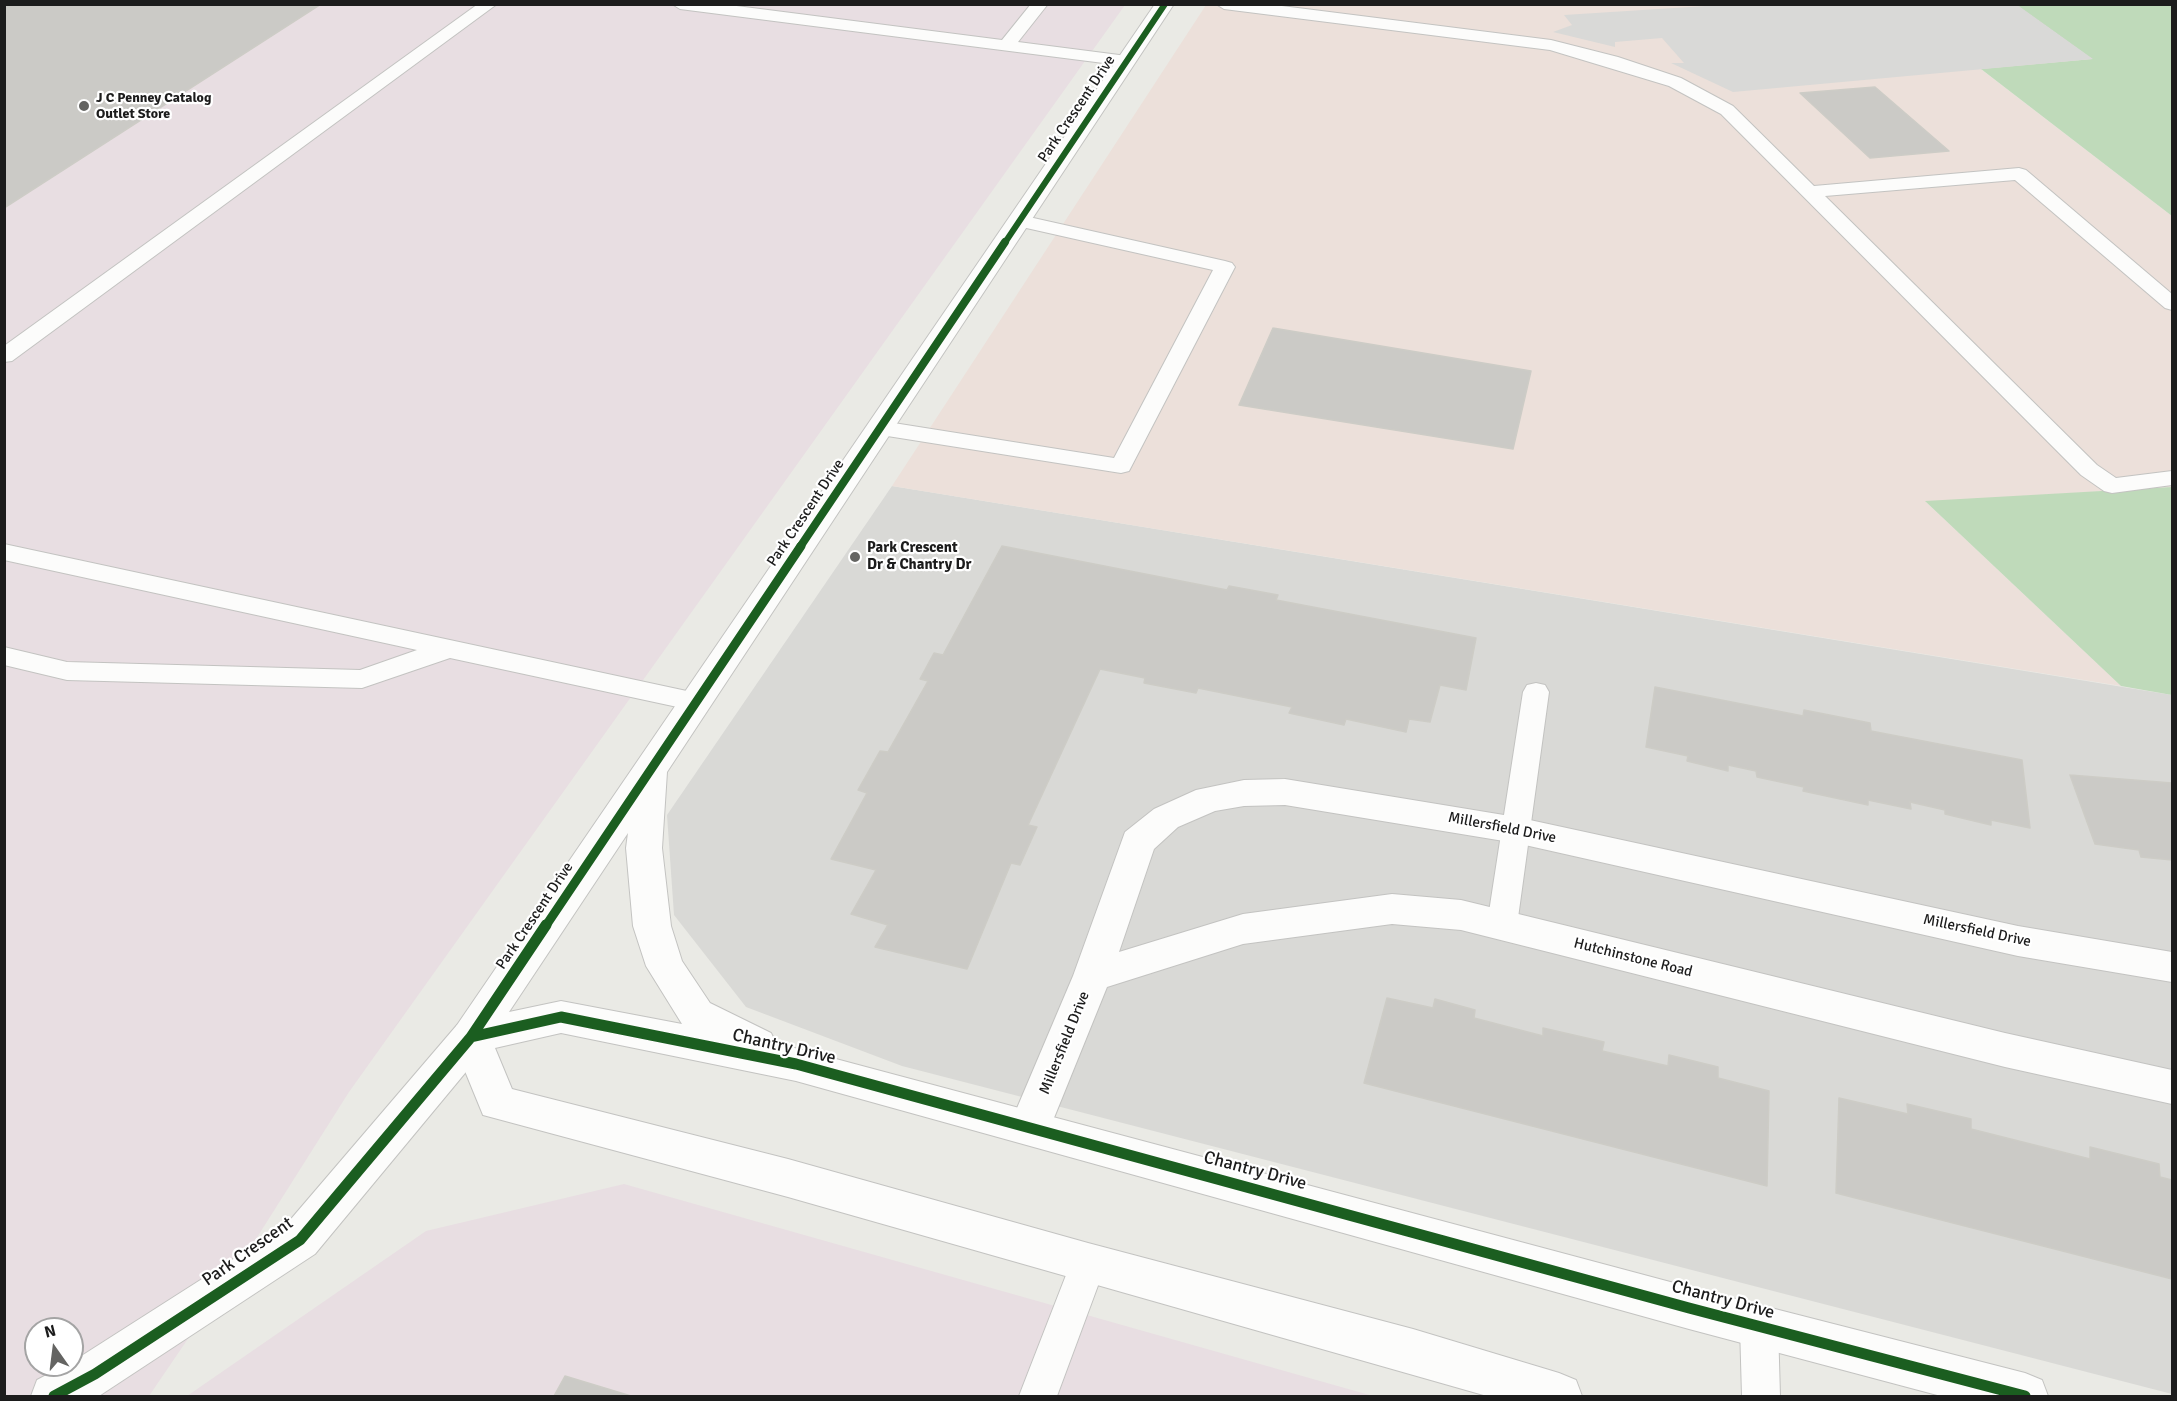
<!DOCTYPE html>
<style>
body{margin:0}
#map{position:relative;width:2177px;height:1401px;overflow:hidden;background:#eaeae5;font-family:Signika,sans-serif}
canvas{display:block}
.frame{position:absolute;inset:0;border:6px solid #1c1c1c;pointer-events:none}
.north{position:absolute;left:24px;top:1317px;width:60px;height:60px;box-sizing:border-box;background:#fff;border:2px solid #a4a4a4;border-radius:50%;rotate:346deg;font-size:16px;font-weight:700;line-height:24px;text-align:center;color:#1c1c1c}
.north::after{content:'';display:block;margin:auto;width:21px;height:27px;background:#646462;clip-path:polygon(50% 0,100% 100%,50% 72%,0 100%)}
</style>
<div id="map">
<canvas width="2177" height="1401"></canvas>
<div class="frame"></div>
<div class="north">N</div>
</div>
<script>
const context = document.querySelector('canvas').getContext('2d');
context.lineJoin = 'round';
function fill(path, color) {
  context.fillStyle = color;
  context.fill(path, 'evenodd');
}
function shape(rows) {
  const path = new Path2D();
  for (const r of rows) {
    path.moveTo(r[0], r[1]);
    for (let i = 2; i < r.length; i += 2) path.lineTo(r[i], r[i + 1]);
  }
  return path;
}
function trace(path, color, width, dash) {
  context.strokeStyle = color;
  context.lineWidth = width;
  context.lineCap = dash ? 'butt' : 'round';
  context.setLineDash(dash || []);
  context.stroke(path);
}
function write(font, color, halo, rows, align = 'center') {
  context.font = font + ' Signika,sans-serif';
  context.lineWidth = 4.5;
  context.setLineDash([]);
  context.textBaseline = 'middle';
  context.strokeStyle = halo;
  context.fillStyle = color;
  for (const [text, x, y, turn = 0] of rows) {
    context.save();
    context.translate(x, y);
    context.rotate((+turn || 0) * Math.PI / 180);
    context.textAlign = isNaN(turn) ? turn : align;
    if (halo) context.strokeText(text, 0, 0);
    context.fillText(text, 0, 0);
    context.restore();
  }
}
const residential = shape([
 [892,486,2172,695,2172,1394,902,1066,746,1007,674,915,667,815]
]);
const commercial = shape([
 [1206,5,2016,5,2093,59,1982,70,2172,216,2172,487,1926,502,2121,686,892,486]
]);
const industrial = shape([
 [5,5,1125,5,349,1092,256,1239,149,1396,5,1396],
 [36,1329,72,1329,72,1365,36,1365],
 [624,1184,1373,1396,187,1396,426,1231]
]);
const forest = shape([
 [2016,5,2172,5,2172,216,1981,69,2092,59],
 [2172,487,2172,695,2121,686,1925,501]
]);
const parking = shape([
 [2016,4,2093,59,1733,92,1671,63,1684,63,1662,38,1615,42,1615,47,1553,32,1572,25,1564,15,1721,5]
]);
const building = shape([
 [4,4,321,4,4,208,4,4],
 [1875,87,1949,151,1870,158,1800,93,1875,87],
 [1273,328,1531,371,1513,449,1239,405,1273,328],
 [1002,546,1227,590,1229,586,1278,595,1276,600,1476,638,1466,690,1440,685,1430,722,1409,719,1406,732,1346,719,1344,725,1289,713,1292,707,1198,688,1196,693,1144,683,1145,678,1100,669,1028,825,1037,827,1020,865,1011,863,967,969,875,947,888,925,851,914,876,870,831,859,867,793,858,790,880,751,888,752,928,681,920,679,934,653,943,655,1002,546],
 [1655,687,1803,716,1804,710,1870,723,1871,731,2022,760,2030,828,1991,820,1991,825,1945,814,1945,810,1910,802,1911,809,1868,800,1868,805,1803,791,1804,787,1757,777,1756,771,1728,765,1728,771,1687,761,1688,756,1646,747,1655,687],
 [2070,775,2172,783,2172,860,2141,857,2139,850,2095,844,2070,775],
 [1387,998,1433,1008,1435,999,1475,1010,1474,1018,1543,1036,1543,1028,1604,1042,1602,1051,1668,1066,1669,1055,1718,1067,1718,1078,1769,1091,1767,1186,1364,1083,1387,998],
 [1839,1098,1908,1114,1907,1104,1971,1119,1971,1129,2090,1159,2090,1147,2159,1164,2160,1177,2172,1180,2172,1279,1836,1193,1839,1098],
 [565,1376,631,1396,554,1396,565,1376]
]);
const service = shape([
 [478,4,497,4,12,361,4,362,4,346,478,4],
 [672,4,721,4,1002,40,1031,4,1048,4,1018,42,1127,56,1135,61,1127,66,680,9,672,4],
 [1216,4,1266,4,1551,40,1618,57,1681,78,1733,106,1814,186,2019,168,2026,170,2172,294,2172,310,2165,308,2015,180,1825,196,2097,465,2116,478,2172,471,2172,485,2112,493,2104,491,2081,475,1721,114,1669,86,1550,50,1224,9,1216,4],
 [1020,215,1225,261,1232,263,1235,267,1129,471,1121,473,881,435,873,433,870,428,873,423,881,421,1114,458,1213,270,1013,225,1010,221,1013,217,1020,215],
 [4,544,696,693,706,695,710,702,706,709,696,711,450,658,362,688,67,680,4,665,4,647,67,662,360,670,417,650,4,560,4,544],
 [1536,683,1545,685,1549,692,1517,925,1513,934,1502,937,1491,934,1487,925,1523,692,1527,685,1536,683],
 [1088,1247,1101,1252,1106,1264,1057,1396,1019,1396,1075,1252,1088,1247],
 [1759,1308,1772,1313,1778,1326,1780,1396,1742,1396,1740,1326,1746,1313,1759,1308]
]);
const minor = shape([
 [1285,779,1516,817,2018,926,2172,952,2172,982,2018,956,1516,843,1285,805,1244,806,1215,811,1178,827,1154,849,1119,952,1243,914,1392,894,1461,900,2005,1033,2172,1070,2172,1104,2005,1067,1461,930,1392,924,1243,944,1107,987,1045,1140,1030,1145,1015,1140,1009,1127,1073,976,1125,832,1154,809,1196,790,1244,780,1285,779],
 [471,1020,485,1025,491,1037,485,1049,315,1254,99,1396,31,1396,37,1380,65,1365,72,1365,72,1362,285,1226,457,1025,471,1020]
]);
const tertiary = shape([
 [1155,4,1174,4,667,772,662,848,671,926,682,961,710,1003,771,1033,776,1043,1689,1287,2025,1373,2042,1380,2048,1396,1941,1396,1689,1329,796,1081,561,1033,495,1048,512,1089,788,1159,1088,1243,1413,1329,1559,1373,1576,1380,1582,1396,1487,1396,788,1197,483,1115,451,1037,457,1025,1155,4],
 [628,833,626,848,633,926,646,966,682,1024,561,1001,509,1012,628,833]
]);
const cyclewayFar3 = shape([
 [1004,244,1165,4]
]);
const cyclewayFar2 = shape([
 [800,547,1005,242]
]);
const cyclewayFar1 = shape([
 [545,927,801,546]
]);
const cycleway = shape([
 [471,1037,561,1017,796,1064,1689,1308,2025,1396],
 [54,1396,95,1374,300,1240,471,1037,546,925]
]);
const markers = [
 [84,106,6,"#646462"],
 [855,557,6,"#646462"]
];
const farPoinames = [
 ["J C Penney Catalog",96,98],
 ["Outlet Store",96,114]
];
const streetNames = [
 ["Park Crescent Drive",1077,109,-56],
 ["Park Crescent Drive",806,513,-56],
 ["Millersfield Drive",1502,828,11],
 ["Park Crescent Drive",535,916,-56],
 ["Millersfield Drive",1977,931,12],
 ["Hutchinstone Road",1633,958,14],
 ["Millersfield Drive",1065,1043,-68]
];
const poiNames = [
 ["Park Crescent",867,548],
 ["Dr & Chantry Dr",867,565]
];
const nearStreetnames = [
 ["Chantry Drive",784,1047,13],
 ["Chantry Drive",1255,1171,15],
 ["Park Crescent",248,1252,-35],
 ["Chantry Drive",1723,1300,15]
];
fill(residential, '#d9d9d6');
fill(commercial, '#ece0da');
fill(industrial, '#e8dee2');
fill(forest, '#bfdaba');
fill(parking, '#d9d9d7');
fill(building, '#cbcac6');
trace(building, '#cdccc6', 1.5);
trace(service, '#c3c3c1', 2);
trace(minor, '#c3c3c1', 2);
trace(tertiary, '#c3c3c1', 2);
fill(service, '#fcfcfb');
fill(minor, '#fcfcfb');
fill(tertiary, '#fcfcfb');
trace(cyclewayFar3, '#1b5e20', 6);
trace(cyclewayFar2, '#1b5e20', 8);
trace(cyclewayFar1, '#1b5e20', 9);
trace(cycleway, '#1b5e20', 11);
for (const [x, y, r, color] of markers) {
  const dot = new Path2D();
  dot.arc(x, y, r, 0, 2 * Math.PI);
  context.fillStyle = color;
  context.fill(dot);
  trace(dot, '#fff', 2);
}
write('bold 14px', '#1c1c1c', '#fff', farPoinames, 'left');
write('15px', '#1c1c1c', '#fff', streetNames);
write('bold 15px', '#1c1c1c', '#fff', poiNames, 'left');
write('18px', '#1c1c1c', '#fff', nearStreetnames);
</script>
